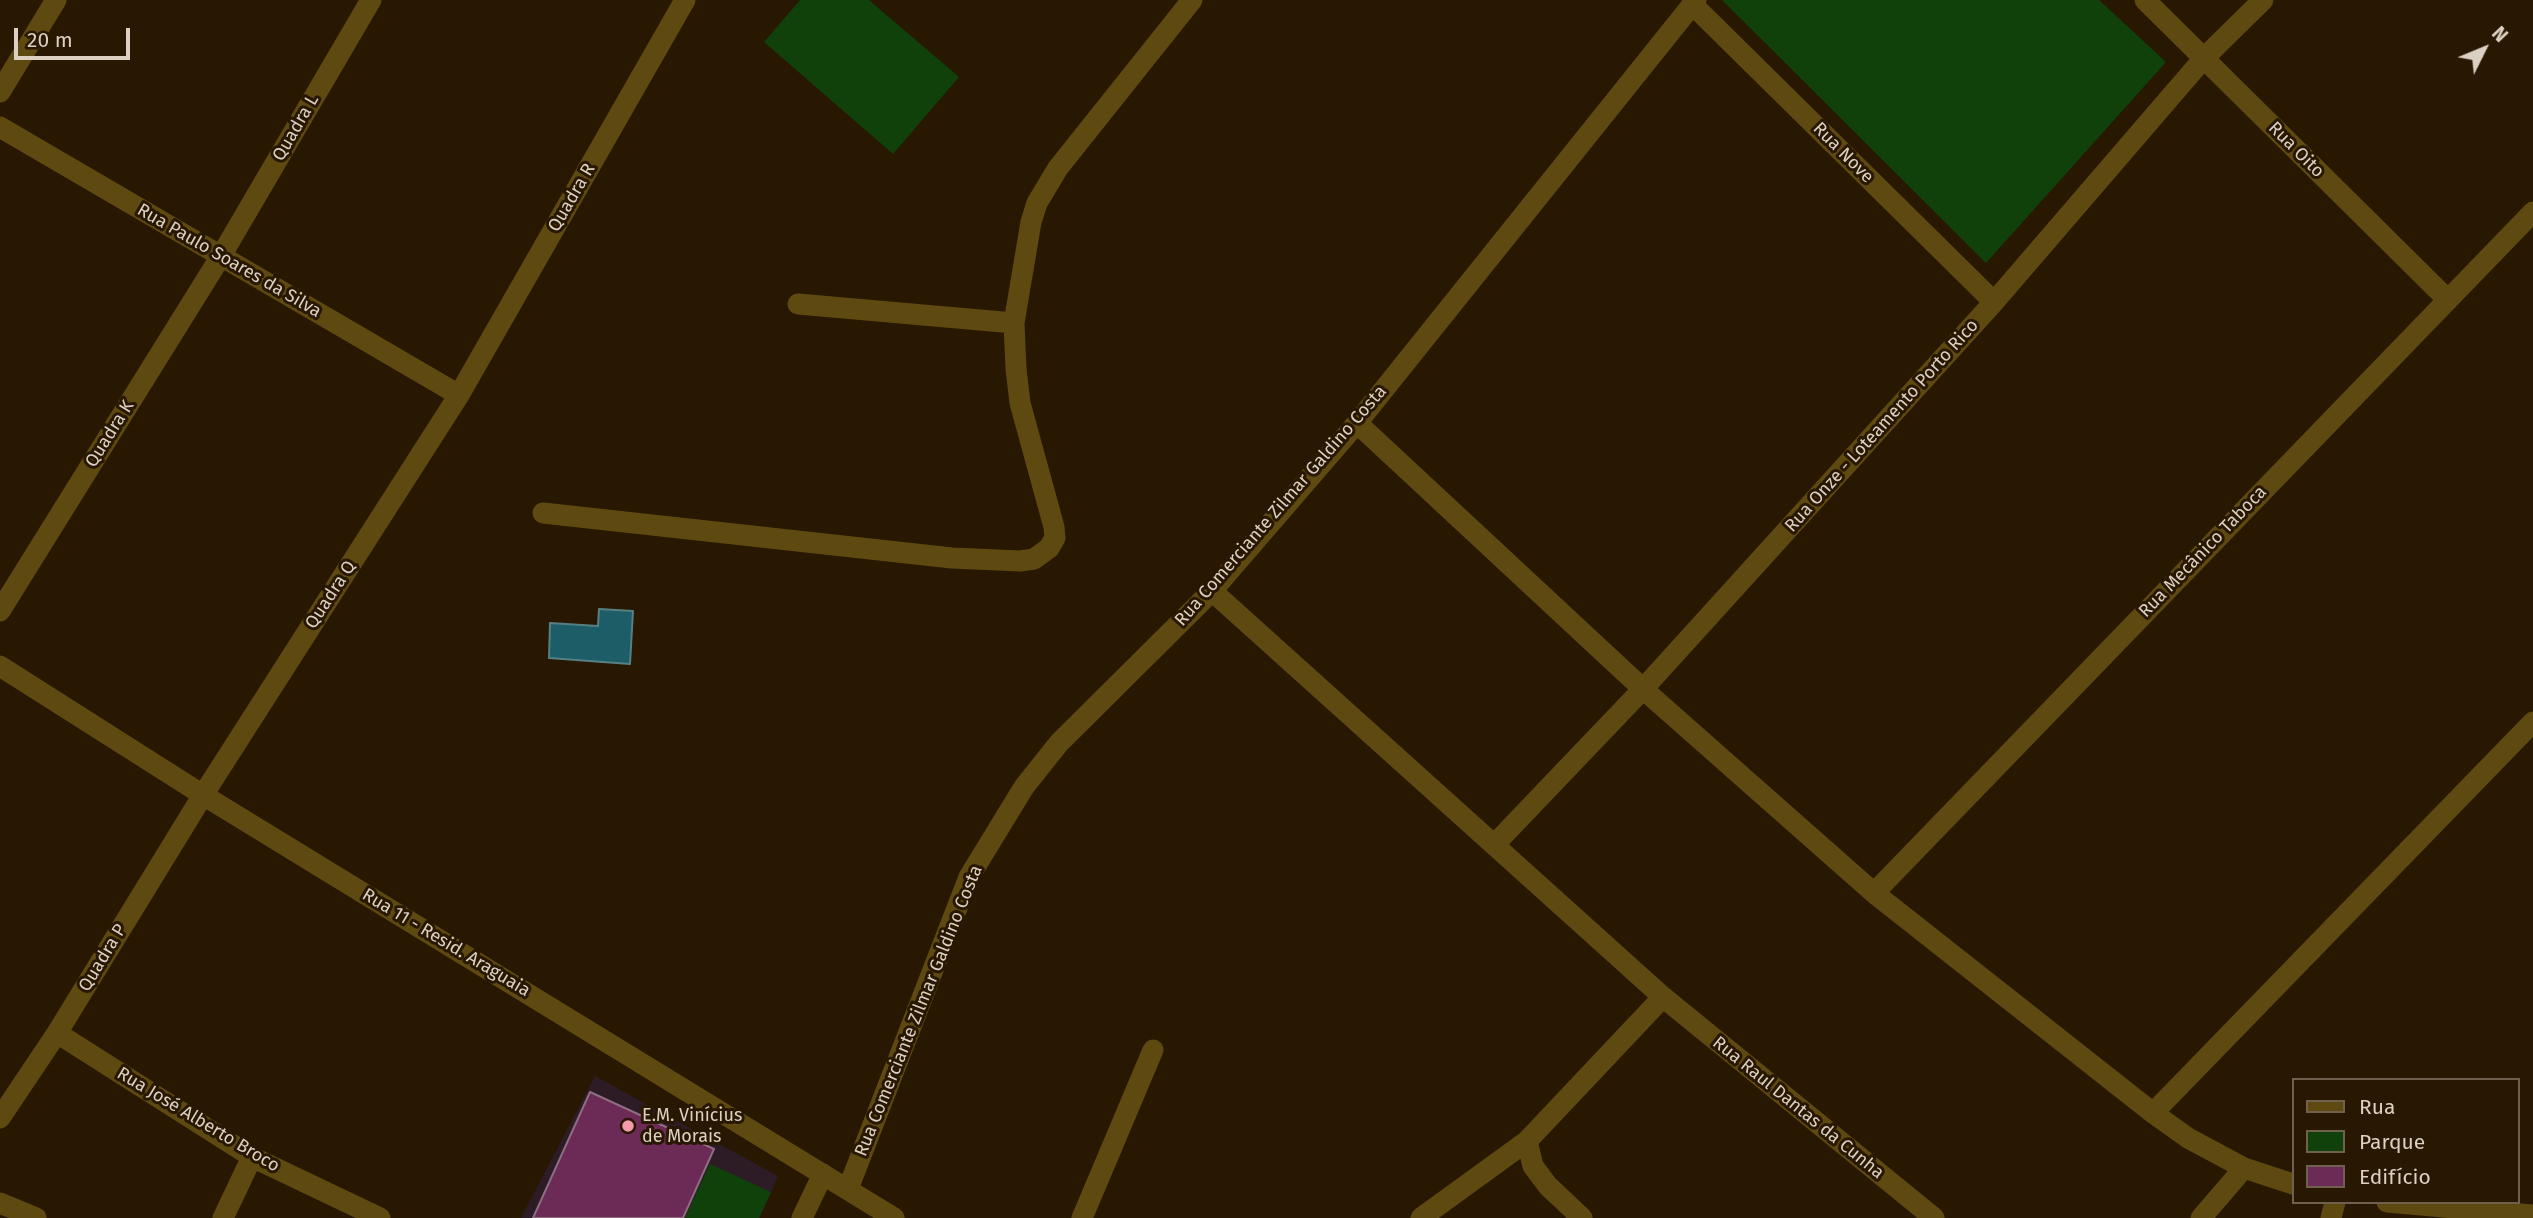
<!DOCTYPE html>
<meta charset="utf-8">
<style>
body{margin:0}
#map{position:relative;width:2533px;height:1218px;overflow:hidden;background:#281701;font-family:"Fira Sans",sans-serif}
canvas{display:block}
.legend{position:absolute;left:2292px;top:1078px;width:228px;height:126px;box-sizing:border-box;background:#281701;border:2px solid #70614e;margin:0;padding:9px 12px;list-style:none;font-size:21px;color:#dcd0c2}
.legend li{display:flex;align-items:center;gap:14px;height:35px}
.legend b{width:35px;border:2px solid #70614e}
.north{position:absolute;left:2449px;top:14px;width:70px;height:70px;-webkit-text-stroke:5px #281701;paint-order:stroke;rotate:47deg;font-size:19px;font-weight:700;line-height:28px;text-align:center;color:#dcd0c2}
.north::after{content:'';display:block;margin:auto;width:24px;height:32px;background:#dcd0c2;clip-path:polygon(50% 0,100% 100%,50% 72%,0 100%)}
.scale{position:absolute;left:14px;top:28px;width:116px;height:32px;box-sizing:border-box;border:4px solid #dcd0c2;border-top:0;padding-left:9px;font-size:21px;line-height:24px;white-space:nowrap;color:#dcd0c2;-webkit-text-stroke:5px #281701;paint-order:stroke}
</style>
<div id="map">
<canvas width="2533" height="1218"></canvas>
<ul class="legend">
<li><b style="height:9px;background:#5e4910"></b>Rua</li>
<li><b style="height:19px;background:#10410b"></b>Parque</li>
<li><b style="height:19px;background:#6c2a57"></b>Edifício</li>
</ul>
<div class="north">N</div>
<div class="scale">20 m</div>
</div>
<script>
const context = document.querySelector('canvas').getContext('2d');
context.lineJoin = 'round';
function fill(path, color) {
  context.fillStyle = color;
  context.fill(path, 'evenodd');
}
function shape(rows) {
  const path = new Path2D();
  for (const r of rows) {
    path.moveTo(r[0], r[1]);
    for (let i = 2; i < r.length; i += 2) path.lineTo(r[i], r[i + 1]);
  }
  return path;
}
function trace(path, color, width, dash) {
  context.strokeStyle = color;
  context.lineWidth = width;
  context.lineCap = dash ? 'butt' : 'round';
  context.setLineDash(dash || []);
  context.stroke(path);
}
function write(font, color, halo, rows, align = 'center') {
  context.font = font + ' "Fira Sans",sans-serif';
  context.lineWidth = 6;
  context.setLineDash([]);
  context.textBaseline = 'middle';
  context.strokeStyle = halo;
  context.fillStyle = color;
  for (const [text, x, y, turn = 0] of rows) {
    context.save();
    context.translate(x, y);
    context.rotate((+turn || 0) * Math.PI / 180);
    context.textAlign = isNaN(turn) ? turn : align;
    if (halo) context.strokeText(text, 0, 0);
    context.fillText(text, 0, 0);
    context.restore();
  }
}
const education = shape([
 [595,1076,778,1176,760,1218,521,1218]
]);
const green = shape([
 [800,0,869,0,959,77,893,154,764,42],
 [1722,0,2099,0,2166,62,1986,263],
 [710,1164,771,1192,759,1218,685,1218]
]);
const water = shape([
 [599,609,633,611,630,664,549,658,550,623,598,626,599,609]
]);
const building = shape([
 [590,1092,714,1149,683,1218,533,1218,590,1092]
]);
const street = shape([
 [2145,0,2448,300],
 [1693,5,1994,302],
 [0,92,56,0],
 [0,127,459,395],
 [798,304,1014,323],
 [1357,423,1643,689,1874,893,2153,1113,2188,1138,2244,1168,2293,1184],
 [543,513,952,558,1020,561,1034,559,1049,548,1055,538,1054,527,1020,403,1016,369,1014,323,1031,222,1037,203,1058,168,1192,0],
 [1212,591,1663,997,1934,1218],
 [0,611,221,256,371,0],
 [0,666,203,795,894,1218],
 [1494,845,1643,689,1994,302,2204,58,2263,0],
 [1874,893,2533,212],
 [57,1033,252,1157,380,1218],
 [2153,1113,2533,722],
 [0,1118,57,1033,203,795,459,395,685,0],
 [848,1189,969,877,1024,787,1059,743,1212,591,1357,423,1696,0],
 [2387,1202,2533,1215],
 [0,1203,36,1218],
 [223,1218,252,1157],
 [802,1218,823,1174],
 [1082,1218,1153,1050],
 [1421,1218,1527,1141],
 [1582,1218,1548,1186,1533,1166,1527,1141,1663,997],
 [2201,1218,2244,1168],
 [2331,1218,2335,1202]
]);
const markers = [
 [628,1126,7,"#f39aab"]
];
const streetNames = [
 ["Quadra L",296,128,-60],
 ["Rua Oito",2296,150,45],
 ["Rua Nove",1843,153,45],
 ["Quadra R",572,198,-60],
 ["Rua Paulo Soares da Silva",229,261,30],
 ["Rua Onze - Loteamento Porto Rico",1882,426,-48],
 ["Quadra K",110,434,-58],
 ["Rua Comerciante Zilmar Galdino Costa",1281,506,-49],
 ["Rua Mecânico Taboca",2203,552,-46],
 ["Quadra Q",331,595,-57],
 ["Rua 11 - Resid. Araguaia",446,943,31],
 ["Quadra P",103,958,-59],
 ["Rua Comerciante Zilmar Galdino Costa",919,1011,-68],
 ["Rua Raul Dantas da Cunha",1798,1108,39],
 ["Rua José Alberto Broco",198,1120,31]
];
const poiNames = [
 ["E.M. Vinícius",642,1116],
 ["de Morais",642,1137]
];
fill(education, '#2d1c25');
fill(green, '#10410b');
fill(water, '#1c5d68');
trace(water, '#568083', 2);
fill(building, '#6c2a57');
trace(building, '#8c6e80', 2);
trace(street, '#5e4910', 21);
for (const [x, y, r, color] of markers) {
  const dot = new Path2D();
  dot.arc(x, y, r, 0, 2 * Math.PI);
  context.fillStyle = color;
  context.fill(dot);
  trace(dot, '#281701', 2.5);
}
write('18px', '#dcd0c2', '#281701', streetNames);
write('18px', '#dcd0c2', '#281701', poiNames, 'left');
</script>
